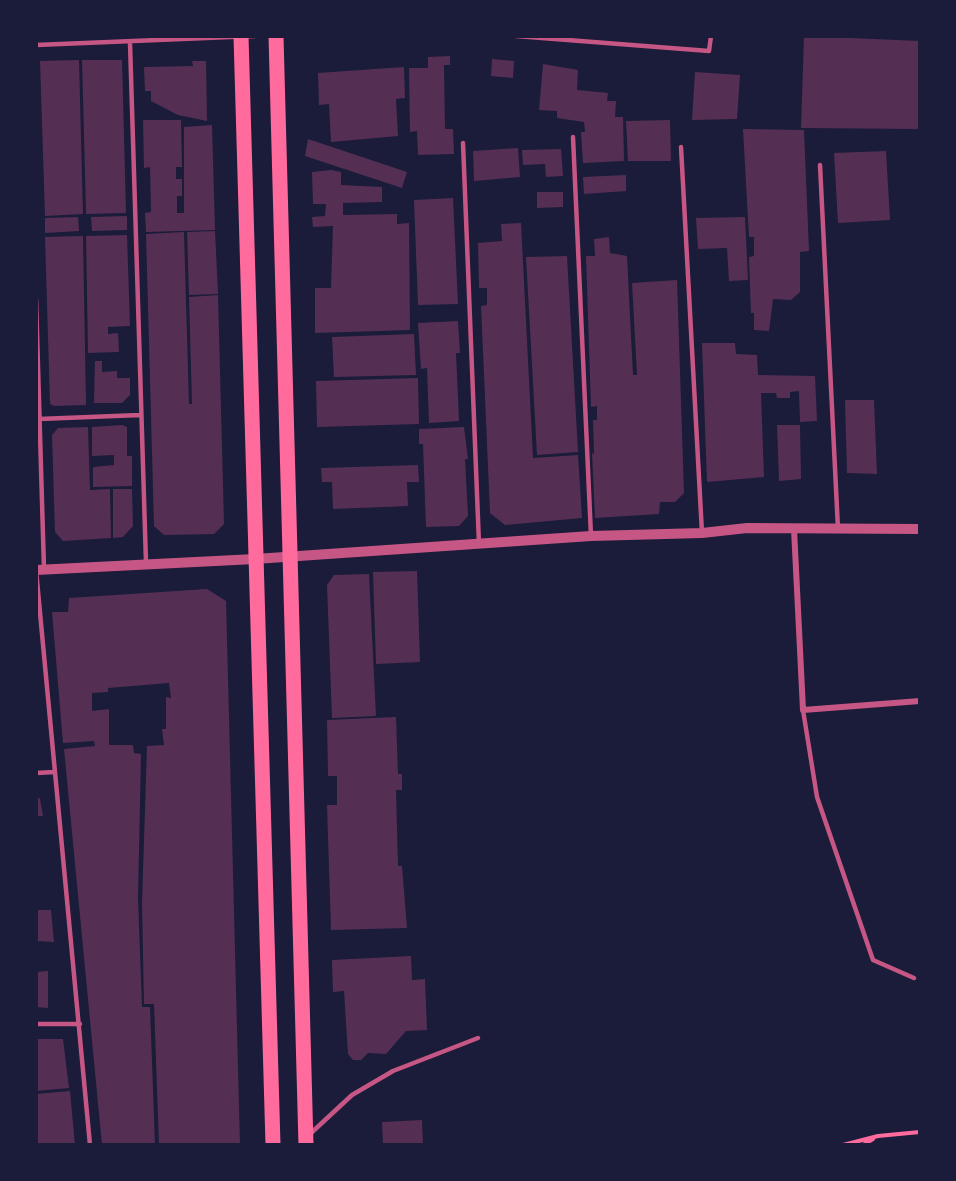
<!DOCTYPE html>
<style>
body{margin:0}
#map{position:relative;width:956px;height:1181px;overflow:hidden;background:#1b1b3a;font-family:Karla,sans-serif}
canvas{display:block}
.frame{position:absolute;inset:0;border:38px solid #1b1b3a;pointer-events:none}
</style>
<div id="map">
<canvas width="956" height="1181"></canvas>
<div class="frame"></div>
</div>
<script>
const context = document.querySelector('canvas').getContext('2d');
context.lineJoin = 'round';
function fill(path, color) {
  context.fillStyle = color;
  context.fill(path, 'evenodd');
}
function shape(rows) {
  const path = new Path2D();
  for (const r of rows) {
    path.moveTo(r[0], r[1]);
    for (let i = 2; i < r.length; i += 2) path.lineTo(r[i], r[i + 1]);
  }
  return path;
}
function trace(path, color, width, dash) {
  context.strokeStyle = color;
  context.lineWidth = width;
  context.lineCap = dash ? 'butt' : 'round';
  context.setLineDash(dash || []);
  context.stroke(path);
}
const building = shape([
 [804,36,920,41,920,129,801,128],
 [450,56,450,65,444,65,445,129,453,129,454,154,418,155,417,131,410,132,409,68,428,68,428,57],
 [492,59,514,61,513,78,491,76],
 [79,60,83,214,45,216,40,61],
 [82,60,122,60,126,213,86,214],
 [192,61,206,61,207,121,178,115,151,101,151,91,145,91,144,67,193,66],
 [543,64,578,70,577,90,608,93,607,101,616,101,615,117,623,117,624,161,583,163,581,132,585,132,584,122,557,118,557,111,539,110],
 [404,67,405,98,396,99,398,136,331,142,329,104,319,105,318,73],
 [695,72,740,75,737,119,692,120],
 [143,120,181,120,182,167,176,167,176,179,182,179,182,196,177,196,177,213,184,213,184,127,212,125,215,230,146,232,145,213,151,212,150,167,144,168],
 [670,120,671,161,628,161,626,121],
 [743,129,804,130,809,251,800,252,800,292,791,300,773,299,769,331,754,330,754,313,751,313,749,257,754,256,754,237,749,237],
 [308,139,407,172,402,188,305,156],
 [518,148,520,177,474,181,473,151],
 [561,149,563,176,546,177,545,164,523,165,522,150],
 [886,151,890,220,838,223,834,153],
 [331,170,341,172,341,185,382,187,382,202,343,203,343,215,397,214,397,224,409,223,410,330,315,333,315,288,331,288,333,226,313,227,312,217,325,216,326,204,313,204,312,172],
 [626,175,626,191,584,194,583,177],
 [537,192,563,192,563,207,537,208],
 [453,198,458,304,418,305,414,200],
 [127,216,127,230,92,231,91,217],
 [78,217,79,231,45,233,45,218],
 [745,217,748,280,729,281,727,248,698,249,696,218],
 [521,223,533,458,578,455,582,518,505,525,490,513,481,306,487,305,487,288,479,288,478,243,502,241,501,224],
 [215,231,218,294,189,295,187,232],
 [184,232,189,404,192,404,189,297,218,295,224,524,214,534,164,535,154,526,146,234],
 [127,235,130,326,108,327,108,334,118,333,119,352,88,353,86,236],
 [83,236,86,405,54,406,50,404,45,237],
 [609,237,610,253,627,256,633,375,637,375,632,283,677,280,684,493,675,502,660,502,659,514,595,518,592,453,594,454,593,420,597,420,597,406,591,407,586,256,595,256,594,239],
 [567,256,578,452,537,455,526,257],
 [458,321,460,353,456,353,459,421,429,423,427,368,421,369,418,323],
 [414,334,416,375,334,377,332,337],
 [702,343,735,343,736,354,757,355,758,375,815,376,817,421,800,422,799,391,790,392,790,398,777,398,776,393,761,393,764,477,707,482],
 [95,361,102,361,102,372,117,371,117,378,130,378,130,395,122,403,94,403],
 [418,378,419,424,317,427,316,381],
 [845,400,874,400,877,474,847,473],
 [122,425,127,427,127,456,132,456,132,486,93,487,93,467,114,465,114,455,92,456,92,427],
 [777,425,800,425,801,479,779,481],
 [88,427,90,490,110,489,111,538,63,541,55,532,52,435,58,428],
 [464,427,468,459,465,459,468,516,459,526,426,527,423,444,419,444,419,429],
 [418,465,419,482,407,482,408,506,333,509,332,482,322,482,321,468],
 [113,489,132,489,133,526,123,537,113,538],
 [417,571,420,662,376,664,373,572],
 [369,574,376,716,332,718,327,585,334,575],
 [207,589,226,601,240,1145,159,1145,154,1004,144,1004,142,903,147,746,164,745,162,729,166,729,166,697,171,698,169,683,108,688,108,692,92,693,92,711,109,709,109,745,133,745,134,753,141,754,138,898,142,1007,150,1007,155,1145,102,1145,64,749,95,746,94,741,63,743,52,612,68,612,69,598],
 [396,717,398,774,402,774,402,790,396,790,398,866,402,866,407,928,331,930,327,805,337,805,337,776,328,776,327,720],
 [36,796,40,799,43,816,36,816],
 [36,910,51,910,54,942,36,941],
 [411,956,412,980,425,979,427,1030,406,1031,386,1054,368,1053,361,1060,353,1060,348,1054,344,991,333,992,332,960],
 [48,971,48,1008,36,1007,36,972],
 [36,1039,63,1039,69,1088,36,1091],
 [70,1091,75,1145,36,1145,36,1094],
 [422,1120,423,1145,383,1145,382,1122]
]);
const path = shape([
 [843,1145,878,1136,920,1132],
 [863,1145,873,1139]
]);
const service = shape([
 [516,36,709,51,711,36],
 [130,43,146,563],
 [36,45,255,36],
 [573,137,591,536],
 [463,143,479,544],
 [681,147,702,533],
 [820,165,838,529],
 [36,299,44,569],
 [39,419,140,415],
 [36,570,90,1145],
 [803,710,817,797,873,960,914,978],
 [36,773,55,772],
 [36,1024,80,1024],
 [310,1134,352,1095,393,1071,478,1038]
]);
const minor = shape([
 [794,529,803,710,920,701]
]);
const tertiary = shape([
 [36,570,255,559,591,536,702,533,747,528,920,529]
]);
const primary = shape([
 [241,36,273,1145],
 [276,36,306,1145]
]);
fill(building, '#542f53');
trace(path, '#ff6b9d', 4);
trace(service, '#c65784', 4.5);
trace(minor, '#c65784', 6);
trace(tertiary, '#c65784', 10);
trace(primary, '#ff6b9d', 15);
</script>
